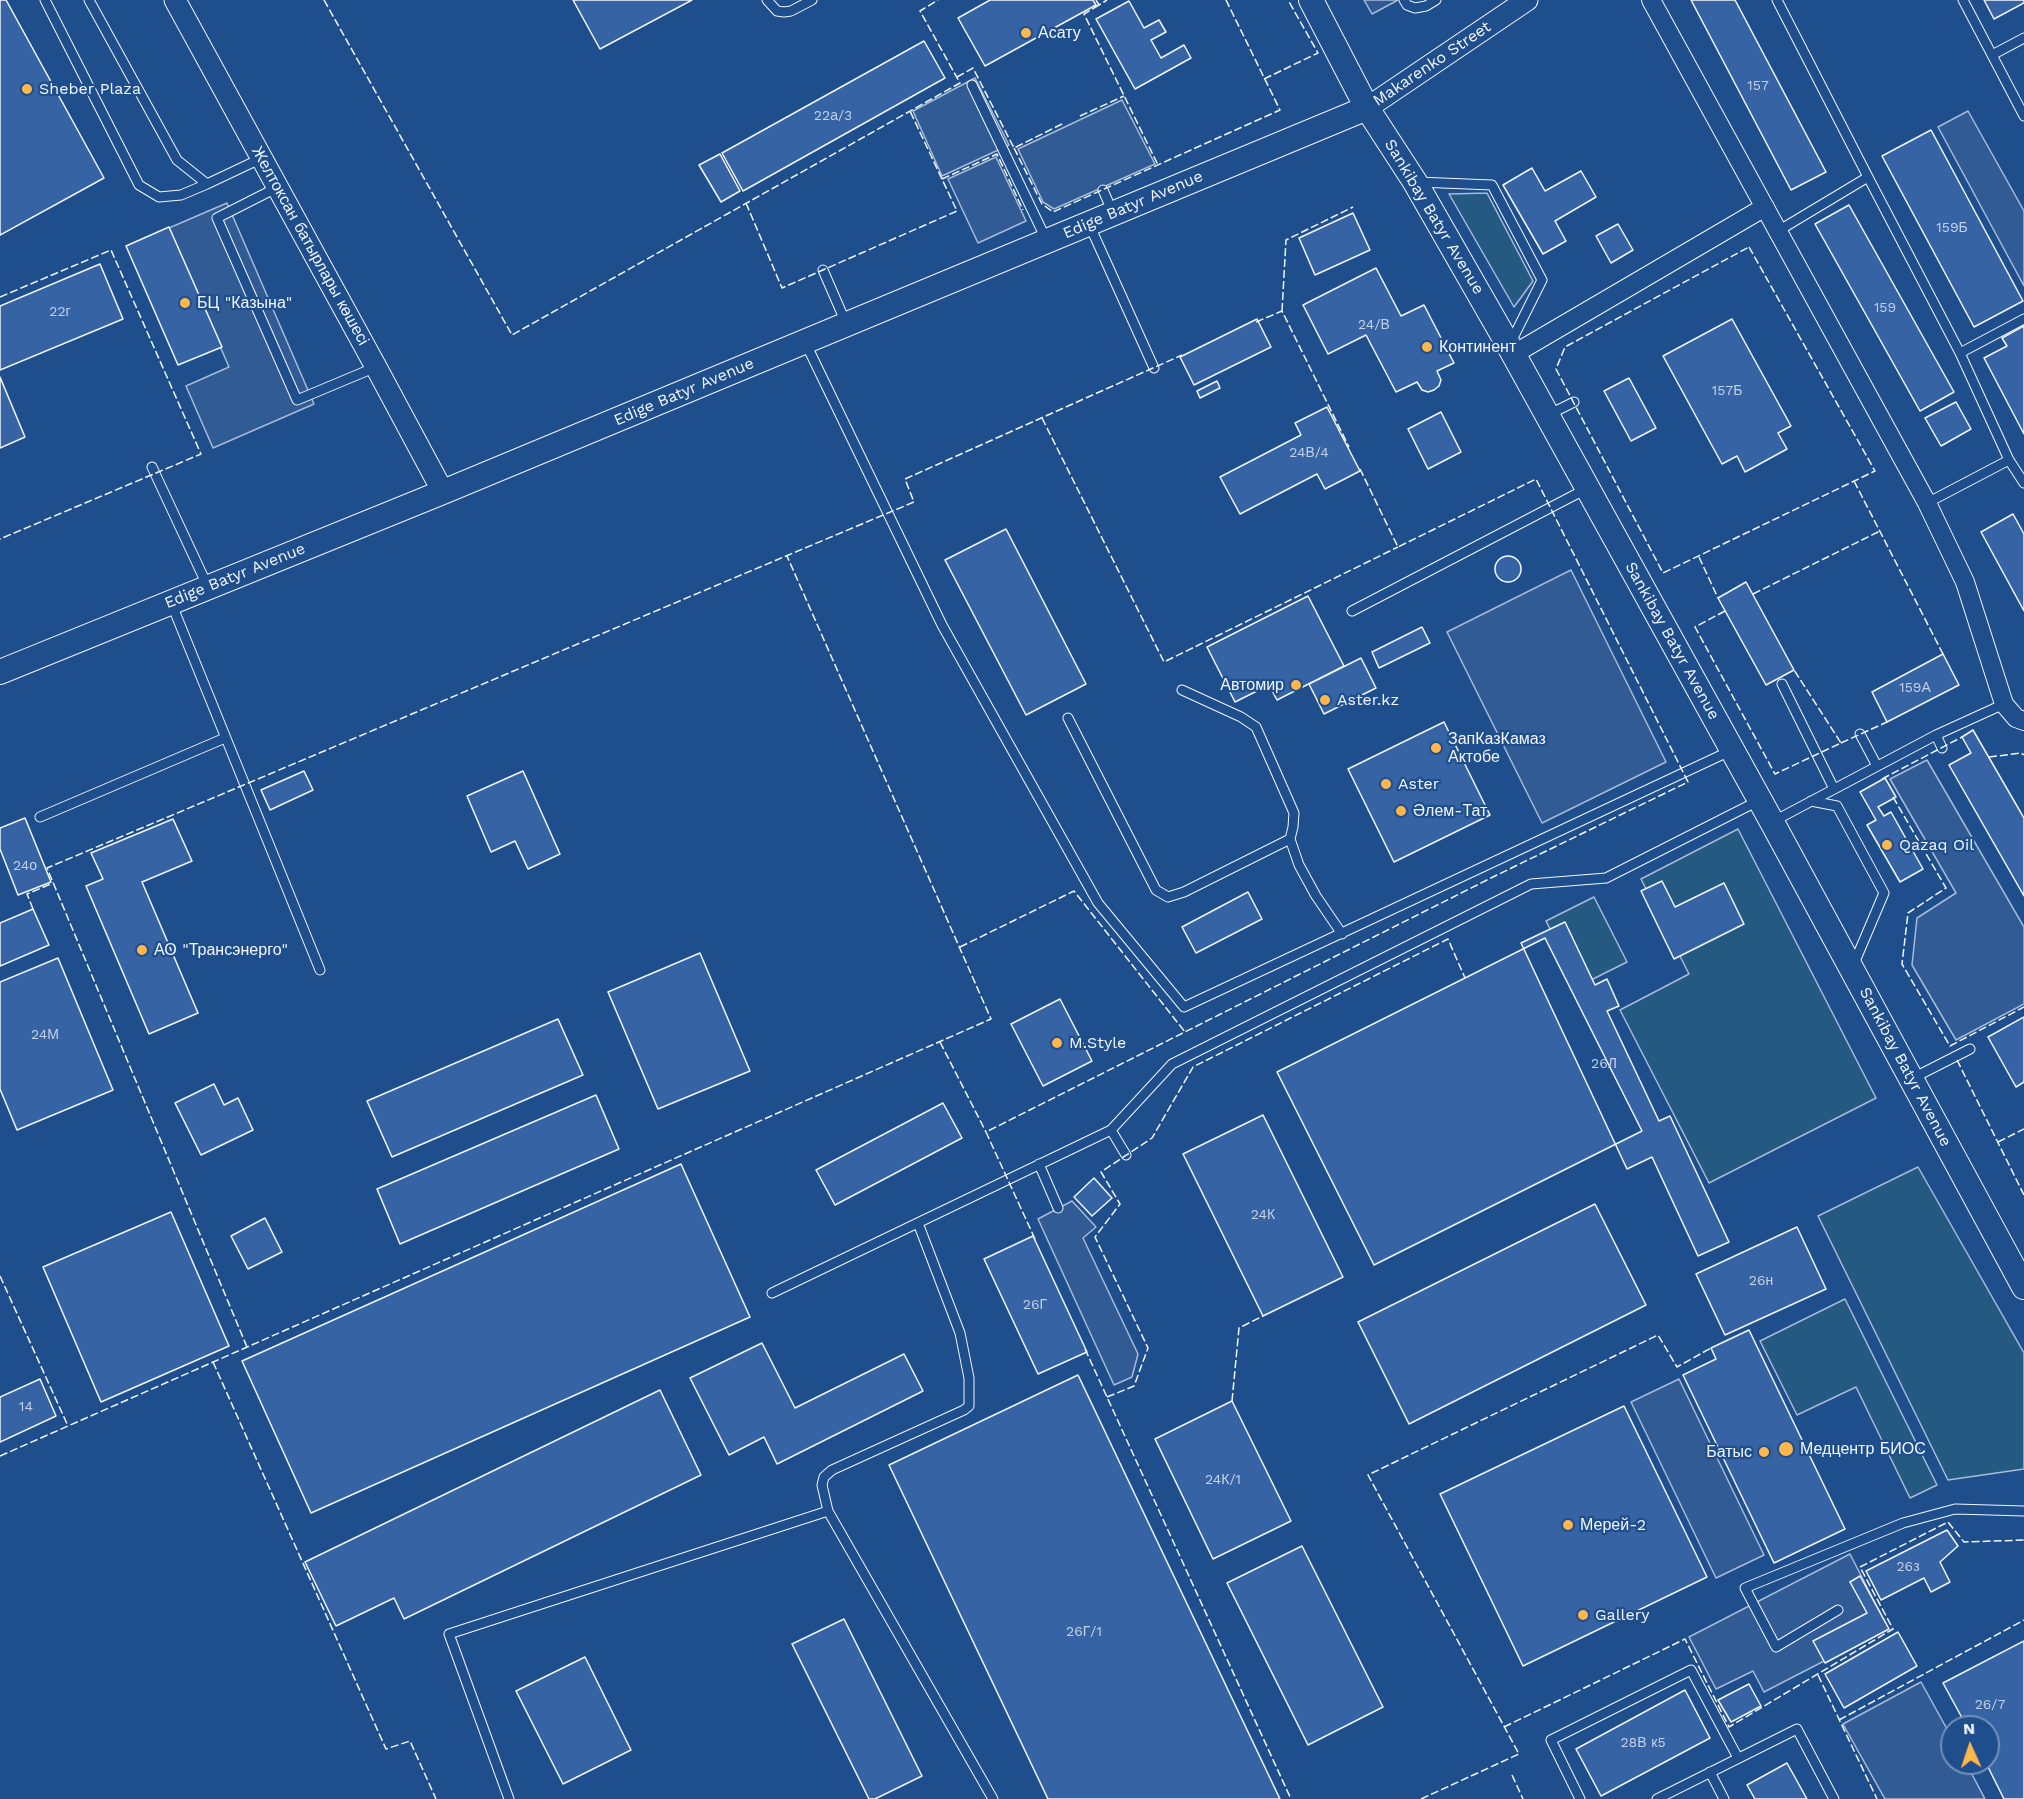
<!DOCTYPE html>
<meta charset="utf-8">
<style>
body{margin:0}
#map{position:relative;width:2024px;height:1799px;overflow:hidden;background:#1f4e8c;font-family:"Work Sans",sans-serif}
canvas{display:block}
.north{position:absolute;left:1940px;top:1715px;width:60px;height:60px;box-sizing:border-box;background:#1f4e8c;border:2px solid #7391ba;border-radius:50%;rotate:357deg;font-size:16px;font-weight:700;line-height:24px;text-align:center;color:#f2f6ff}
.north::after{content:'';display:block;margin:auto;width:21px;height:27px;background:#ffb74d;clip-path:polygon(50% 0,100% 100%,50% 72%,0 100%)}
</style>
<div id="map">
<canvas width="2024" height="1799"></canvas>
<div class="north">N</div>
</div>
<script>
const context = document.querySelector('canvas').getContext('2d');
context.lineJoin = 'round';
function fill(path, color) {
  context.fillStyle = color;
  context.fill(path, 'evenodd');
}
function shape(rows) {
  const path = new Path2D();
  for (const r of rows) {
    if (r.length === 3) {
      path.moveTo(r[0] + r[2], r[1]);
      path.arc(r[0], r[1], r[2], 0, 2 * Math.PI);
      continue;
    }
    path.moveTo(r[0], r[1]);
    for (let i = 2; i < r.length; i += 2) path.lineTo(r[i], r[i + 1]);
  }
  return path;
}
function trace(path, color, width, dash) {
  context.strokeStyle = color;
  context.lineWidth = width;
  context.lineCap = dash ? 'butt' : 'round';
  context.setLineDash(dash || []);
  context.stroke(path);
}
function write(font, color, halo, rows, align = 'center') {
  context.font = font + ' "Work Sans",sans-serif';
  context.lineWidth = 4.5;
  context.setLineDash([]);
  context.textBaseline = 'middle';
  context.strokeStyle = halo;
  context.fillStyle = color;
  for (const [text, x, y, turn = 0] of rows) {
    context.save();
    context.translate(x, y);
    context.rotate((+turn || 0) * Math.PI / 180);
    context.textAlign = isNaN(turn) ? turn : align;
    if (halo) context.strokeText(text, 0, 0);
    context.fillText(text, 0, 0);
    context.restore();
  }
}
const green = shape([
 [1487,193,1533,281,1514,307,1449,194,1487,193],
 [1738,829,1876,1098,1709,1183,1620,1010,1689,974,1641,879,1738,829],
 [1594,897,1627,962,1579,986,1546,921,1594,897],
 [1918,1167,2024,1353,2024,1469,1948,1480,1818,1216,1918,1167],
 [1845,1299,1937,1485,1910,1498,1856,1387,1797,1415,1760,1341,1845,1299]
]);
const parking = shape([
 [1364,0,1398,0,1372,14,1364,0],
 [975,78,1009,145,942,176,913,111,975,78],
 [1122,100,1155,164,1054,209,1043,202,1018,149,1122,100],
 [1968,111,2024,211,2024,286,1938,127,1968,111],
 [996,157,1026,221,978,243,948,179,996,157],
 [227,203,314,404,213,448,186,386,229,367,169,228,227,203],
 [1571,570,1666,762,1542,823,1447,632,1571,570],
 [1927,760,2024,927,2024,1004,1956,1040,1912,965,1917,918,1956,893,1890,779,1927,760],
 [1072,1201,1096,1227,1083,1238,1138,1354,1132,1377,1114,1385,1038,1219,1072,1201],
 [1679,1379,1764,1555,1716,1578,1631,1402,1679,1379],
 [1850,1554,1888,1628,1764,1692,1753,1671,1716,1689,1689,1637,1850,1554],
 [1921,1682,1952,1738,1952,1763,1966,1763,1985,1799,1885,1799,1843,1724,1921,1682]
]);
const building = shape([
 [0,0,6,0,104,178,0,235,0,0],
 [573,0,692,0,600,49,573,0],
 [990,0,1093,0,1096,5,985,66,958,18,990,0],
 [1691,0,1735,0,1826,172,1791,190,1691,0],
 [1984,0,2024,0,2024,3,1994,19,1984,0],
 [1129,1,1144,28,1159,20,1166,32,1151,40,1161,58,1184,45,1191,58,1135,89,1096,19,1129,1],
 [924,41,945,78,743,191,722,153,924,41],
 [1931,130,2023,301,1974,327,1882,156,1931,130],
 [720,154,740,191,721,202,699,165,720,154],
 [1532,168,1545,191,1581,171,1596,197,1555,221,1566,241,1543,254,1503,185,1532,168],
 [1849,205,1954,392,1920,411,1815,224,1849,205],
 [1353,213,1370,250,1315,275,1299,238,1353,213],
 [1618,224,1633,250,1611,263,1596,236,1618,224],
 [169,227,222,347,178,365,126,246,169,227],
 [100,264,123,319,0,370,0,306,100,264],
 [1376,268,1401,316,1424,305,1454,363,1437,371,1441,380,1439,386,1434,390,1428,392,1422,390,1417,382,1396,392,1366,335,1328,354,1303,305,1376,268],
 [1257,319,1271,347,1194,385,1180,357,1257,319],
 [1732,319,1791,426,1778,433,1787,449,1745,472,1737,456,1722,464,1663,356,1732,319],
 [2024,326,2024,434,1984,358,2007,346,2002,338,2024,326],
 [0,377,25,437,0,448,0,377],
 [1629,378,1656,428,1631,441,1604,391,1629,378],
 [1217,381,1220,388,1200,398,1197,391,1217,381],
 [1956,402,1971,429,1941,446,1925,418,1956,402],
 [1327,407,1360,471,1325,489,1317,474,1240,514,1220,477,1301,435,1295,423,1327,407],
 [1441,412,1461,452,1428,469,1408,429,1441,412],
 [2013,514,2024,534,2024,611,1981,532,2013,514],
 [1006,529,1086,684,1026,715,945,560,1006,529],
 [1508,569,13],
 [1746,582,1794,670,1766,685,1718,598,1746,582],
 [1308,596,1344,666,1277,700,1269,685,1235,702,1207,647,1308,596],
 [1422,627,1430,643,1379,668,1372,652,1422,627],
 [1943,654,1959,685,1887,722,1872,692,1943,654],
 [1361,658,1376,688,1324,714,1309,684,1361,658],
 [1444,722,1490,815,1394,862,1348,769,1444,722],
 [1973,730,2024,818,2024,896,1949,765,1971,753,1962,737,1973,730],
 [304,771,313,790,270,810,261,790,304,771],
 [523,771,560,854,528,869,515,841,491,852,467,796,523,771],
 [1885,778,1896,797,1878,807,1884,816,1891,812,1923,869,1900,882,1867,825,1876,820,1860,792,1885,778],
 [25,818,51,882,18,895,0,849,0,828,25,818],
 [173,819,192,861,142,882,198,1013,149,1034,86,886,103,879,91,853,173,819],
 [1662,881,1675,907,1724,883,1744,924,1674,959,1641,891,1662,881],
 [1248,892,1262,919,1196,953,1182,927,1248,892],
 [33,909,49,945,0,966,0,923,33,909],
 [1565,922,1595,985,1607,979,1619,1006,1607,1011,1659,1121,1670,1116,1729,1242,1698,1256,1652,1157,1627,1169,1521,943,1565,922],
 [1545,938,1642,1131,1374,1265,1277,1072,1545,938],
 [700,953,750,1071,658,1109,608,992,700,953],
 [58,958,113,1090,17,1130,0,1089,0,982,58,958],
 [1060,999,1092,1061,1043,1086,1011,1024,1060,999],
 [2024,1017,2024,1082,2016,1087,1988,1037,2024,1017],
 [558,1019,583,1075,392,1157,367,1101,558,1019],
 [214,1084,224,1105,238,1098,253,1130,201,1155,175,1103,214,1084],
 [596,1095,619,1149,400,1244,377,1189,596,1095],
 [943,1103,962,1138,835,1205,816,1170,943,1103],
 [1263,1115,1343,1277,1263,1316,1183,1154,1263,1115],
 [681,1164,750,1317,311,1513,242,1361,681,1164],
 [1094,1178,1112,1198,1092,1216,1074,1197,1094,1178],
 [1595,1204,1646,1305,1409,1424,1358,1322,1595,1204],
 [171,1212,229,1346,101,1402,43,1267,171,1212],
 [265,1218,282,1252,248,1269,231,1236,265,1218],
 [1797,1227,1826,1289,1725,1335,1696,1274,1797,1227],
 [1033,1236,1087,1352,1038,1374,984,1259,1033,1236],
 [1749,1330,1845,1529,1774,1563,1683,1375,1716,1359,1711,1348,1749,1330],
 [762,1343,795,1408,904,1354,923,1391,777,1464,764,1437,729,1455,690,1378,762,1343],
 [1078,1375,1280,1799,1048,1799,889,1465,1078,1375],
 [40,1379,56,1416,0,1442,0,1397,40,1379],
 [660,1390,701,1475,404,1619,394,1598,336,1626,305,1562,660,1390],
 [1232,1401,1291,1521,1213,1559,1155,1439,1232,1401],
 [1624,1406,1707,1577,1523,1666,1440,1494,1624,1406],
 [1947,1530,1958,1546,1940,1562,1950,1582,1931,1592,1924,1578,1881,1600,1866,1571,1947,1530],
 [1302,1546,1383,1707,1308,1745,1227,1583,1302,1546],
 [1860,1576,1889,1629,1825,1663,1813,1641,1867,1613,1850,1582,1860,1576],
 [844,1619,922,1776,875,1799,869,1799,792,1644,844,1619],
 [1898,1632,1917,1666,1844,1708,1825,1674,1898,1632],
 [2024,1641,2024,1799,2004,1799,1986,1763,1988,1763,1988,1727,1967,1727,1943,1683,2024,1641],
 [585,1657,631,1750,563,1784,516,1691,585,1657],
 [1749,1684,1761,1706,1731,1722,1718,1700,1749,1684],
 [1685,1690,1710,1738,1601,1796,1576,1749,1685,1690],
 [1787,1763,1807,1799,1755,1799,1747,1785,1787,1763]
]);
const service = shape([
 [45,0,139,185,159,197,181,195,207,184],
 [89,0,177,160,207,184,262,158],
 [767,0,777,11,784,12,791,11,812,0],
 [1404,0,1407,5,1415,8,1426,6,1436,0],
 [1777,0,1868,177,1778,231],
 [1963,0,1992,55,2024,38],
 [1992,55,2024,116],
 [972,85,1046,239],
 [1868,177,1960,353,2009,460,2024,483],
 [1417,182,1492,185,1542,280,1510,344],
 [278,187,217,218,297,400,376,367],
 [1103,190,1113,213],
 [1089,224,1154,368],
 [823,270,846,323],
 [806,344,942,625,1098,903,1184,1007,1730,751],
 [1960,353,2024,319],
 [1548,415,1574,402],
 [152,467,208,587],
 [1927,503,2009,460],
 [172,605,320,970],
 [1352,611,1586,489],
 [1782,684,1834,789],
 [1182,690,1241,717,1256,727,1294,813,1293,827,1290,839],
 [1068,718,1156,890,1168,897,1184,892,1290,839,1299,865,1316,896,1342,934],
 [1860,734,1877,766],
 [1936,735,1942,748],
 [1811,801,1837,806,1884,893,1853,966],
 [40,817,225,738],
 [1774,821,1936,735,2004,704],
 [1913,1078,1970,1049],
 [1111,1130,1126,1155],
 [1039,1164,1058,1208],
 [772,1293,1111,1130,1172,1064,1531,884,1606,878,1760,800],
 [828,1511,822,1485,824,1477,832,1470,964,1410,969,1406,969,1378,960,1333,918,1223],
 [1838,1610,1776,1647,1745,1588,1903,1523,1955,1509,2024,1511],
 [1710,1772,1724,1799],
 [509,1799,449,1634,828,1511,993,1799],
 [1580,1799,1551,1740,1691,1670,1738,1758],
 [1657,1799,1797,1729,1834,1799]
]);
const minor = shape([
 [1651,0,1927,503,1965,582,2004,704,2016,718,2024,721],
 [1514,354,1765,207]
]);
const tertiary = shape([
 [175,0,376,367,443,492],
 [1367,108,1527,0]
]);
const secondary = shape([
 [1311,0,1367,108,1415,182,1509,346,1772,822,2024,1287],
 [0,672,443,492,1367,108]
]);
const fence = shape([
 [324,0,512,335,960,83,920,11,938,0],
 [1096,0,1099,5,1107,0],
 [1099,5,1084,14,1158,165],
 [957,77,973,68,1014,148,1064,123],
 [1264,79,1318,53,1288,0],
 [1080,116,1124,96],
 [1014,148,1042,204,1053,212,1280,110,1226,0],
 [942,179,997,154,1023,210],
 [746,203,782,288,957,211,910,111],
 [1749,247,1875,471,1663,573,1556,369,1565,347,1749,247],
 [0,297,111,250,201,454,0,539],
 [1282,311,1286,240,1353,207],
 [1256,322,1282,311,1349,447],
 [1042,418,1164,662,1398,547],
 [1854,481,1943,654],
 [1699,557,1718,598],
 [1753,594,1880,531],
 [1725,611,1695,627,1775,774,1841,743,1794,670],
 [1841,743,1887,722],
 [1989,757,2021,753,2024,755],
 [1882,779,1962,737],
 [1893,797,1946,888,1908,913,1902,964,1950,1046,2024,1007],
 [33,909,27,894,53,883],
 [960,947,1074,891,1185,1032],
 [940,1042,986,1132],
 [1957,1060,2024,1195],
 [1998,1142,2024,1129],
 [1035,1239,986,1132,1495,876,1688,782,1536,479,1398,547,1360,469],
 [0,1276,68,1426],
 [247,1347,47,868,914,502,905,479,1182,355],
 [1085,1349,1291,1799],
 [213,1362,386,1749,410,1741,436,1799],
 [1107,1397,1134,1386,1148,1348,1095,1237,1120,1204,1101,1172,1152,1138,1193,1067,1448,939,1465,978],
 [1232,1401,1239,1328,1263,1316],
 [0,1456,991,1019,787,556],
 [1818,1675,1877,1799],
 [1839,1720,2024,1620],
 [1504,1727,1685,1639,1729,1727,1893,1629,1860,1567,1948,1522,1964,1542,2024,1540],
 [1512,1775,1523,1799],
 [1421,1799,1519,1754,1368,1475,1658,1335,1677,1367,1711,1348]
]);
const markers = [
 [1026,33,6,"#ffb74d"],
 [27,89,6,"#ffb74d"],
 [185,303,6,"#ffb74d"],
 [1427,347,6,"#ffb74d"],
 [1296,685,6,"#ffb74d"],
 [1325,700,6,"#ffb74d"],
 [1436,748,6,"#ffb74d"],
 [1386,784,6,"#ffb74d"],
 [1401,811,6,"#ffb74d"],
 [1887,845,6,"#ffb74d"],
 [142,950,6,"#ffb74d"],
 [1057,1043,6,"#ffb74d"],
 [1786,1449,8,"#ffb74d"],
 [1764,1452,6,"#ffb74d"],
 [1568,1525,6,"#ffb74d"],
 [1583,1615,6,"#ffb74d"]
];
const numberNames = [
 ["157",1758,86],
 ["22а/3",833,116],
 ["159Б",1952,228],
 ["159",1885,308],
 ["22г",60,312],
 ["24/В",1374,325],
 ["157Б",1727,391],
 ["24В/4",1309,453],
 ["159А",1915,688],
 ["24о",25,866],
 ["24М",45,1035],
 ["26Л",1604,1064],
 ["24К",1263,1215],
 ["26н",1761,1281],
 ["26Г",1035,1305],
 ["14",26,1407],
 ["24К/1",1223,1480],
 ["26з",1908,1567],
 ["26Г/1",1084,1632],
 ["26/7",1990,1705],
 ["28В к5",1643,1743]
];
const poiNames = [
 ["Асату",1038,33],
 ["Sheber Plaza",39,89],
 ["БЦ \"Казына\"",197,303],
 ["Континент",1439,347],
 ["Автомир",1284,685,"right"],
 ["Aster.kz",1337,700],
 ["ЗапКазКамаз",1448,739],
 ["Актобе",1448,757],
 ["Aster",1398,784],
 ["Әлем-Тат",1413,811],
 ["Qazaq Oil",1899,845],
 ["АО \"Трансэнерго\"",154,950],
 ["M.Style",1069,1043],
 ["Медцентр БИОС",1800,1449],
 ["Батыс",1752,1452,"right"],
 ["Мерей-2",1580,1525],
 ["Gallery",1595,1615]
];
const streetNames = [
 ["Makarenko Street",1432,64,-34],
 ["Edige Batyr Avenue",1133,205,-23],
 ["Sankibay Batyr Avenue",1434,217,59],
 ["Желтоксан батырлары көшесі",310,246,61],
 ["Edige Batyr Avenue",684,392,-23],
 ["Edige Batyr Avenue",235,576,-22],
 ["Sankibay Batyr Avenue",1672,641,61],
 ["Sankibay Batyr Avenue",1905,1067,62]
];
fill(green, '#245a82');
trace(green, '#a8bbd7', 1.5);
fill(parking, '#305b95');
trace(parking, '#a8bbd7', 1.5);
fill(building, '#3563a3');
trace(building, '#f2f6ff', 1.5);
trace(service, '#f2f6ff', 11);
trace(minor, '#f2f6ff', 20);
trace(tertiary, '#f2f6ff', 23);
trace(secondary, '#f2f6ff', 26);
trace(service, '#1f4e8c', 9);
trace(minor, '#1f4e8c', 18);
trace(tertiary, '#1f4e8c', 21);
trace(secondary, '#1f4e8c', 24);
trace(fence, '#f2f6ff', 1.5, [8, 3]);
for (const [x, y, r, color] of markers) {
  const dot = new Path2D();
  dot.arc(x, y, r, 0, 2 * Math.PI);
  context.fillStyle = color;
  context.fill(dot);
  trace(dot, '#1f4e8c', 2);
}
write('14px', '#c3d1e8', null, numberNames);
write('16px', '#f2f6ff', '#1f4e8c', poiNames, 'left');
write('16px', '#f2f6ff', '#1f4e8c', streetNames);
</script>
